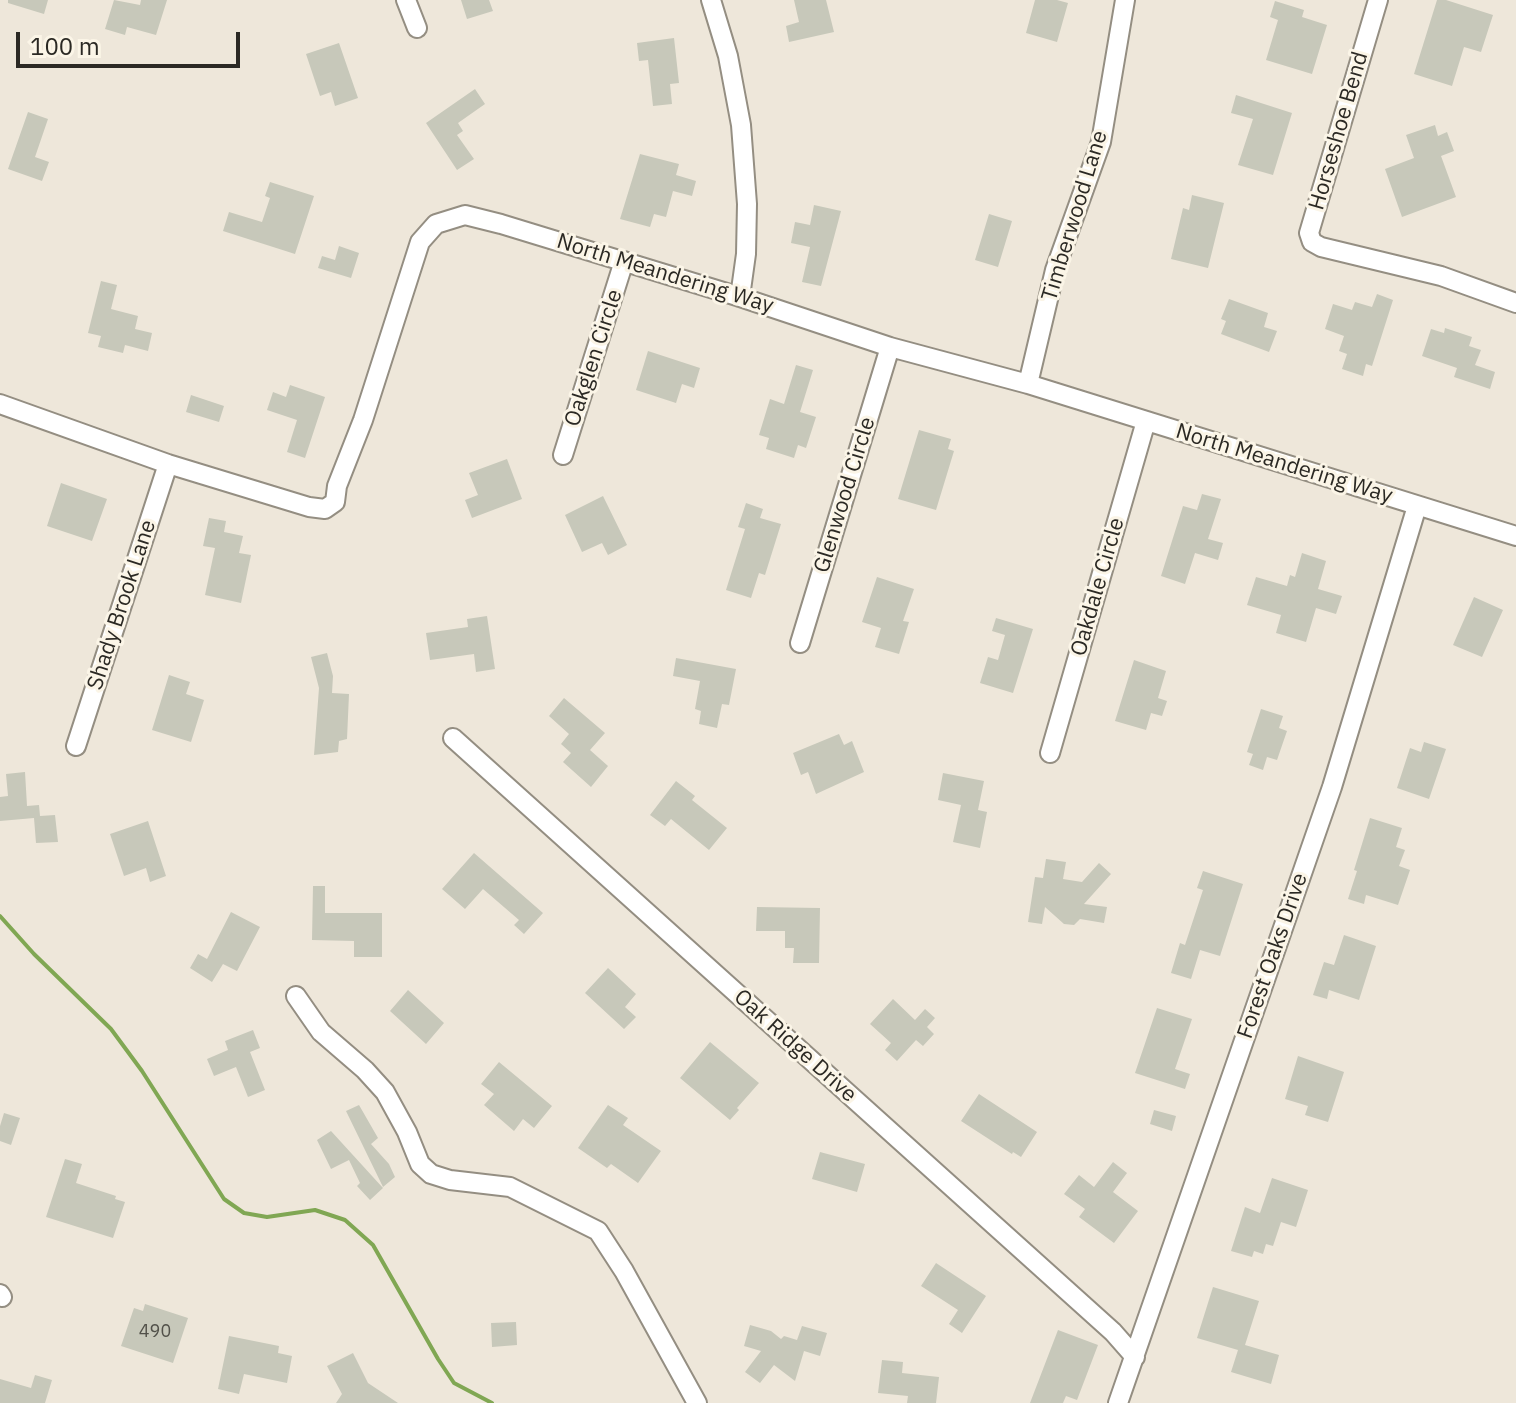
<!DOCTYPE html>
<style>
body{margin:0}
#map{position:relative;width:1516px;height:1403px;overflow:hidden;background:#eee7da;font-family:"IBM Plex Sans",sans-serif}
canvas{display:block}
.scale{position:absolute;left:16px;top:32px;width:224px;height:36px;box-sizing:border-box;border:4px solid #2b2924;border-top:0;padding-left:10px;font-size:24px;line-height:28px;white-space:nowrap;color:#2b2924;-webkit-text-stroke:6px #fbf5e7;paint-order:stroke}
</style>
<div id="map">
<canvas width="1516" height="1403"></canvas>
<div class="scale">100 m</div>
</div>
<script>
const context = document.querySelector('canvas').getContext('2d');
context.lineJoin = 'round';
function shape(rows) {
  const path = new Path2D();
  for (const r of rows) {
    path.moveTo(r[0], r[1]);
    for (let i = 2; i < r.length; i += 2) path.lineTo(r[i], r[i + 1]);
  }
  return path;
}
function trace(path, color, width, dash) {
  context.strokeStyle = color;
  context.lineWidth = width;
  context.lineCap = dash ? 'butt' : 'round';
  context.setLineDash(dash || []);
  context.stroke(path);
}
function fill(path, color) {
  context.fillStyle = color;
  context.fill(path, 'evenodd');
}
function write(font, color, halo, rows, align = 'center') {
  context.font = font + ' "IBM Plex Sans",sans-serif';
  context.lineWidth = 6;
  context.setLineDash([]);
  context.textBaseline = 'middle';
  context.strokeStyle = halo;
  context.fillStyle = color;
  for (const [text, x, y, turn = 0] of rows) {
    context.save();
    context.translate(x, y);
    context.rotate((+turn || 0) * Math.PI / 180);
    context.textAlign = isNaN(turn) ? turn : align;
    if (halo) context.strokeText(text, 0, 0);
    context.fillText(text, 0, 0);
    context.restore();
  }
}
const stream = shape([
 [0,916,34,954,111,1029,142,1071,224,1199,244,1213,267,1217,315,1210,345,1220,373,1245,438,1359,454,1383,492,1403]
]);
const building = shape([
 [8,0,48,0,44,14,8,3],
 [114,0,140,5,141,0,167,0,156,35,127,27,125,35,105,29],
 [461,0,489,0,493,11,467,19],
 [794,0,826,0,834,32,789,42,786,26,799,22],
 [1035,0,1057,0,1068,3,1057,42,1026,33],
 [1437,0,1446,0,1493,15,1481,52,1464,47,1452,86,1414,74],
 [1275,1,1304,10,1302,17,1327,25,1312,74,1266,60,1278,20,1270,17],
 [674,38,679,83,670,84,672,104,653,106,648,60,639,61,637,43],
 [339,43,358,98,335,106,331,92,320,96,306,54],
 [475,89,485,104,458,123,463,131,457,135,474,159,457,170,426,123],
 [1236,95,1292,113,1273,175,1238,165,1253,119,1231,113],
 [28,112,48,119,35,157,49,162,42,181,8,169],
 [1435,125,1438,136,1447,132,1454,151,1441,156,1456,197,1402,217,1385,169,1414,158,1406,135],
 [640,154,679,164,676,175,696,181,692,196,673,191,666,217,654,214,650,227,620,219],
 [270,182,314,196,295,254,223,231,229,212,262,222,270,198,265,196],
 [1192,195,1224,203,1208,268,1171,259,1183,208,1189,210],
 [814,205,841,211,821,286,802,282,810,247,791,243,795,222,810,225],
 [989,214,1012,221,998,267,975,260],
 [339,246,359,253,351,278,318,268,322,256,335,260],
 [101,281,117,285,111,309,138,316,135,329,152,333,148,351,125,345,123,353,98,347,101,336,88,333],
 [1377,294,1393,300,1372,366,1366,364,1363,376,1342,369,1347,354,1339,351,1344,336,1325,329,1333,304,1352,310,1355,302,1372,307],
 [1229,299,1268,313,1264,327,1277,331,1269,352,1221,334,1226,321,1221,319],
 [1445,328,1472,337,1469,346,1481,350,1475,365,1495,372,1490,389,1454,377,1457,368,1422,356,1431,329,1444,333],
 [648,351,700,368,694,388,682,384,676,403,636,390],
 [796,365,813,370,800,412,816,417,806,448,798,445,794,458,766,449,769,438,759,435,770,399,784,404],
 [290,385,325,397,305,458,287,452,297,420,267,410,273,392,286,397],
 [191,395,224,406,219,422,186,412],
 [919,430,951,439,948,449,954,451,936,510,898,499],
 [507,459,522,499,472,518,465,500,478,495,469,473],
 [61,483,107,499,92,541,47,526],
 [1202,494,1221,499,1208,539,1223,543,1218,560,1195,553,1185,584,1161,576,1183,506,1197,510],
 [603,496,627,545,608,555,602,543,582,552,565,515],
 [746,503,763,509,760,518,781,524,765,575,759,573,751,598,726,590,745,529,738,527],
 [209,518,226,521,224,532,243,536,239,553,251,555,241,603,205,595,215,548,203,546],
 [1302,553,1326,561,1318,589,1342,596,1336,614,1316,608,1306,642,1276,633,1281,615,1247,605,1256,577,1287,586,1290,575,1295,577],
 [877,577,914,589,903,621,909,622,899,654,875,647,881,628,862,622],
 [1474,597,1503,610,1482,657,1453,645],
 [487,616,495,669,476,672,474,654,430,660,426,633,468,627,467,619],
 [996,618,1033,629,1013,693,980,683,988,657,998,660,1005,635,992,631],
 [327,653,333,676,332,693,349,694,347,739,339,741,338,752,314,755,319,688,311,657],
 [676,658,736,669,729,705,722,704,717,728,699,724,701,711,695,709,700,681,673,676],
 [1134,660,1166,671,1158,698,1167,701,1162,716,1151,713,1146,730,1115,721],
 [169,675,190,682,186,694,204,700,191,742,152,730],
 [564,698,605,733,590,750,608,766,591,787,563,762,571,753,561,744,569,734,549,716],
 [1261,709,1283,716,1279,728,1287,731,1277,760,1267,757,1263,770,1249,765,1253,754,1247,752],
 [839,734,844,745,852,741,864,772,816,794,808,772,801,775,793,753],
 [1424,742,1446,749,1429,799,1397,788,1410,748,1421,752],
 [25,772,27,806,39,805,40,816,55,815,58,842,36,843,34,818,0,821,0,797,8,796,6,774],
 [943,773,984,781,978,810,987,812,980,848,953,842,961,805,938,800],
 [676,781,695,796,692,800,727,828,709,850,671,819,665,826,650,815],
 [1370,818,1402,828,1396,847,1405,850,1399,866,1410,870,1398,905,1366,895,1364,904,1348,899,1357,871,1354,870],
 [148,821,166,876,150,882,146,868,124,876,110,834],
 [474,853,543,913,524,934,514,925,519,920,483,889,465,909,442,889],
 [1046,859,1066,862,1063,879,1082,882,1099,863,1111,874,1084,904,1107,907,1104,923,1080,919,1074,925,1064,924,1045,907,1042,924,1028,922,1035,877,1043,878],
 [1203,871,1243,884,1220,956,1200,950,1191,979,1171,973,1180,943,1185,945,1203,890,1197,888],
 [313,886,325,886,325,913,382,913,382,957,354,957,354,941,312,940],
 [757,907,820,908,819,963,793,963,794,948,785,948,785,931,756,931],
 [231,912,260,927,237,971,223,964,212,982,190,968,198,954,207,959],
 [1344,935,1376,946,1359,1000,1329,990,1327,999,1313,995,1324,962,1334,965],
 [608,968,636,994,625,1007,636,1017,624,1029,585,993],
 [408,990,444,1023,426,1044,390,1011],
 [893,999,915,1020,925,1009,935,1018,927,1027,934,1034,923,1046,916,1040,897,1061,885,1050,891,1043,870,1024],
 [1157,1008,1192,1019,1175,1069,1190,1074,1185,1089,1135,1073],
 [253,1030,260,1048,250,1052,265,1090,248,1097,236,1067,214,1076,207,1059,228,1050,225,1041],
 [710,1042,759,1083,737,1108,739,1110,730,1120,680,1078],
 [1298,1056,1344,1072,1328,1122,1305,1115,1308,1106,1285,1099],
 [499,1062,552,1106,534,1128,523,1119,514,1131,484,1105,494,1094,481,1084],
 [979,1094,1037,1132,1021,1157,1013,1152,1012,1154,961,1121],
 [359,1105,378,1138,371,1144,389,1164,395,1177,383,1187,346,1111],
 [608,1105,628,1118,623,1125,661,1151,638,1183,611,1164,607,1168,578,1148],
 [1154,1110,1176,1116,1172,1131,1150,1124],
 [4,1113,20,1118,11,1145,0,1141,0,1126],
 [331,1131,383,1188,370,1200,357,1186,360,1183,349,1160,331,1169,317,1140],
 [820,1152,865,1164,857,1192,812,1179],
 [65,1159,82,1164,76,1183,116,1196,115,1199,125,1202,113,1238,46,1217],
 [1113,1162,1127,1173,1113,1192,1138,1211,1114,1243,1079,1217,1085,1209,1064,1194,1079,1175,1094,1187],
 [1272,1178,1308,1190,1296,1227,1281,1222,1273,1246,1266,1244,1263,1254,1254,1251,1252,1257,1231,1251,1245,1207,1260,1213],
 [936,1263,986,1296,962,1333,949,1324,958,1310,921,1286],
 [1213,1287,1259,1301,1245,1345,1279,1355,1271,1384,1231,1372,1238,1350,1197,1338],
 [145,1304,188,1318,173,1363,121,1346,134,1308,143,1311],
 [516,1322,517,1345,492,1347,491,1323],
 [750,1325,771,1331,781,1339,784,1336,797,1340,802,1326,827,1333,820,1356,804,1351,795,1381,774,1365,760,1383,745,1372,761,1351,744,1346],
 [1058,1330,1098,1345,1077,1400,1066,1396,1063,1403,1030,1403],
 [229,1336,279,1346,278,1353,292,1356,287,1383,244,1374,239,1394,218,1389],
 [353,1353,368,1383,398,1403,336,1403,342,1394,327,1366],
 [882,1360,903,1362,902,1373,939,1377,936,1403,907,1403,908,1396,878,1393],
 [35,1375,52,1380,45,1403,0,1403,0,1379,31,1388]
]);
const minor = shape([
 [406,0,417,28],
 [711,0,728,56,741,125,747,204,746,254,740,297],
 [1378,0,1309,233,1312,242,1321,247,1441,276,1516,303],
 [1028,384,1055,270,1101,142,1125,0],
 [0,404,168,464,309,507,325,509,335,502,337,486,363,420,420,242,436,224,465,215,501,224,740,297,890,347,1028,384,1516,536],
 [563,455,624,261],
 [800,643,890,347],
 [453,738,1113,1332,1135,1357],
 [76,746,168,464],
 [1050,753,1146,421],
 [296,996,321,1032,365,1070,385,1092,407,1132,420,1164,431,1174,450,1180,510,1187,598,1231,624,1271,697,1403],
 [0,1294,2,1297],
 [1118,1403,1332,787,1417,506]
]);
const numberNames = [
 ["490",155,1332]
];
const streetNames = [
 ["Horseshoe Bend",1339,131,-74],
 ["Timberwood Lane",1075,216,-73],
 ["North Meandering Way",665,274,17],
 ["Oakglen Circle",594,358,-72],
 ["North Meandering Way",1284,464,17],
 ["Glenwood Circle",845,495,-73],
 ["Oakdale Circle",1098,587,-74],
 ["Shady Brook Lane",122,605,-72],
 ["Forest Oaks Drive",1273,956,-71],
 ["Oak Ridge Drive",795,1046,42]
];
trace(stream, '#80a753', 4);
fill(building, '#c7c8ba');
trace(minor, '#948e82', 22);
trace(minor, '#fff', 18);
write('18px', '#52514a', null, numberNames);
write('22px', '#2b2924', '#fbf5e7', streetNames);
</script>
